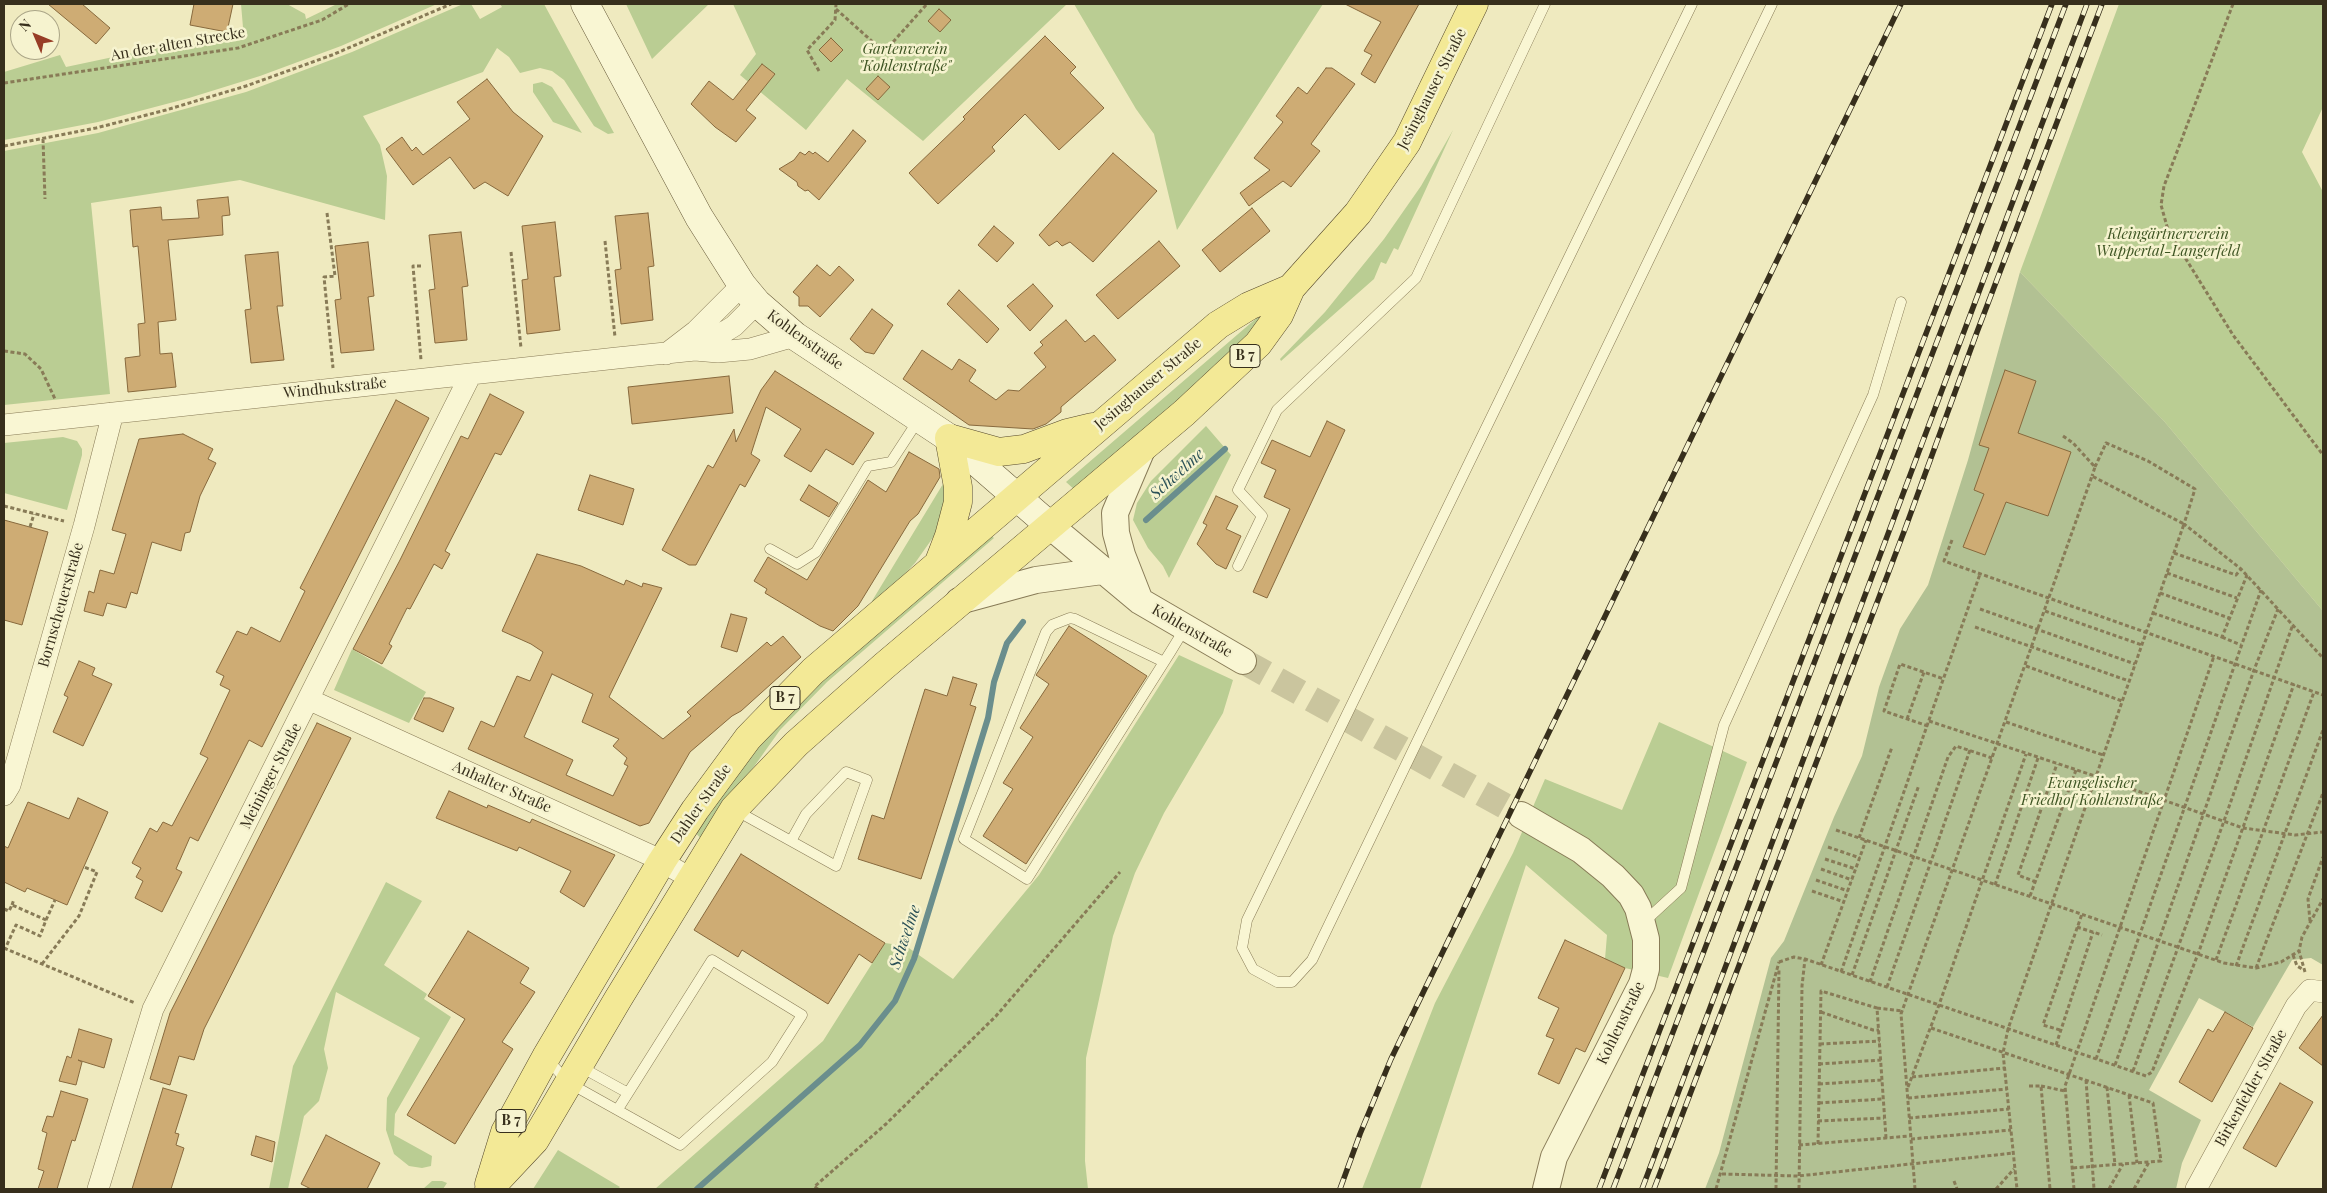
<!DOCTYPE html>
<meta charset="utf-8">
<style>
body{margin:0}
#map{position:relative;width:2327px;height:1193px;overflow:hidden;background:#efeabf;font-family:"Playfair Display",serif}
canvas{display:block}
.frame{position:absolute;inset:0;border:5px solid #372f1c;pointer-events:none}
.north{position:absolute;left:10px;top:10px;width:50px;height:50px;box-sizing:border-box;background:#f6f3cf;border:1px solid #aaa587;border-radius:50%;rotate:315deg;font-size:14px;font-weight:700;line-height:20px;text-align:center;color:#372f1c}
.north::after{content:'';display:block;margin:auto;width:18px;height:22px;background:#983d26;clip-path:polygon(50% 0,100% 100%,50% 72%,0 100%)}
</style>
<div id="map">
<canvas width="2327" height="1193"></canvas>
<div class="frame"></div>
<div class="north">N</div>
</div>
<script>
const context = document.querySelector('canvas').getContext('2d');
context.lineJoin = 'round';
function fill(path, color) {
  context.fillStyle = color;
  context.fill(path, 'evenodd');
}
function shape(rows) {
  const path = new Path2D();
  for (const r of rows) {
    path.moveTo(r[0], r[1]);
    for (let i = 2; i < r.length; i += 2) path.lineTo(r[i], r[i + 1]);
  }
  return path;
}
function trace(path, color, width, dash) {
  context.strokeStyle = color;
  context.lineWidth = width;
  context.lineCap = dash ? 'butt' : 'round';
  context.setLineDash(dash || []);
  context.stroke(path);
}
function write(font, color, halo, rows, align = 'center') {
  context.font = font + ' "Playfair Display",serif';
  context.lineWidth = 5;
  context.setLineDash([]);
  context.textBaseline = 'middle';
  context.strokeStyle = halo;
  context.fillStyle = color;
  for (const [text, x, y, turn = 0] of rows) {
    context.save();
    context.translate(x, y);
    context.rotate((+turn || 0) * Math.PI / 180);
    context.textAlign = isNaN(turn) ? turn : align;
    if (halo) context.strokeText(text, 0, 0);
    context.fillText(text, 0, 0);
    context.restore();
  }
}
const green = shape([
 [241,4,287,4,305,14,306,19,337,4,437,4,341,46,260,76,189,98,98,122,4,140,4,72,60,55,66,67,151,49,244,39],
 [463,4,471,4,480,19,502,7,500,4,544,4,614,133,608,134,594,126,564,80,552,71,540,68,520,73,509,57,497,48,483,72,363,116,380,145,387,176,385,220,240,180,91,203,110,394,4,405,4,151,98,133,246,92,352,52],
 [626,4,709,4,652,59],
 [733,4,1067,4,923,141,847,79,806,130,740,75,756,54],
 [1074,4,1323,4,1177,230,1154,134,1136,109],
 [2119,4,2323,4,2323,107,2302,152,2323,192,2323,611,2164,421,2020,272],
 [542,82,552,87,582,133,553,122,533,92,533,84],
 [1453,130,1398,250,1394,248,1386,264,1381,262,1374,279,1281,361,1280,359,1325,312,1384,239,1421,186],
 [1273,304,1238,348,1076,491,1066,482],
 [1206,426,1231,455,1169,578,1163,566,1148,548,1133,520,1137,503,1151,481],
 [63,437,77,441,82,449,82,455,67,510,4,493,4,443],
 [946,479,950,480,939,529,915,563,896,583,873,604,872,601],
 [989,534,994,538,827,682,780,730,702,840,694,831,735,772,802,696],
 [352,649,426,692,409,723,334,690],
 [1179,655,1233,680,1223,713,1164,813,1135,873,1113,936,1086,1058,1085,1161,1088,1189,655,1189,823,1041,885,943,906,946,953,979,1039,875],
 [1659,722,1747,762,1668,978,1625,968,1605,959,1607,935,1526,865,1420,1189,1362,1189,1435,1003,1513,853,1545,779,1622,810],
 [386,882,422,901,384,965,427,994,424,999,451,1017,395,1114,394,1135,432,1156,431,1166,422,1168,409,1166,394,1154,386,1130,387,1098,420,1038,336,992,324,1049,328,1068,319,1101,304,1116,288,1189,269,1189,293,1066],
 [558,1150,620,1187,618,1189,533,1189],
 [432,1181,442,1181,447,1183,443,1189,423,1189]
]);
const cemetery = shape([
 [2020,272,2164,421,2323,611,2323,965,2311,958,2292,960,2253,1027,2199,998,2149,1090,2201,1120,2182,1163,2176,1189,1705,1189,1719,1153,1771,958,1784,941,1834,817,1862,756,1879,687,1900,629,1928,585,1968,460]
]);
const stream = shape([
 [1146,520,1225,449],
 [697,1189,860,1045,895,1001,914,959,988,718,994,682,1007,643,1023,622]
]);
const building = shape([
 [48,4,82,4,110,28,96,44,48,4],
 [194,4,233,4,227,32,190,25,194,4],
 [1345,4,1419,4,1375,83,1361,74,1372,55,1364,51,1381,22,1345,4],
 [939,9,951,20,940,32,928,21,939,9],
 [1045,36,1076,67,1070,73,1104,108,1059,150,1025,114,992,147,995,151,938,204,909,173,965,119,963,117,1045,36],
 [831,38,843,50,831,62,819,50,831,38],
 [762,64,775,74,746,110,756,118,736,142,715,127,691,104,709,81,733,100,762,64],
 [1326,68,1332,68,1355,84,1311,144,1320,151,1291,187,1283,181,1249,206,1240,193,1270,170,1254,158,1283,122,1276,116,1298,87,1307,94,1326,68],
 [878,76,890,87,878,100,866,89,878,76],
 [487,79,513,112,543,136,508,196,485,182,474,189,450,157,413,185,386,149,402,137,412,151,416,147,423,155,470,119,457,102,487,79],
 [853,130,866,141,819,200,808,190,805,191,798,186,797,182,779,169,794,160,800,152,805,155,809,151,813,154,815,152,828,162,853,130],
 [1113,153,1157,191,1093,262,1070,242,1062,246,1057,241,1049,246,1039,235,1113,153],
 [228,197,230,215,222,216,223,235,168,240,176,320,158,322,160,354,172,353,176,387,128,392,125,358,140,356,138,324,145,323,138,246,133,247,130,210,161,207,162,220,199,218,197,200,228,197],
 [1252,208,1270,231,1220,272,1202,250,1252,208],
 [648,213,654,266,648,267,653,320,621,324,615,270,621,269,615,216,648,213],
 [555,222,561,276,554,277,560,330,527,334,522,280,528,279,522,226,555,222],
 [994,226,1014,243,997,262,978,245,994,226],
 [461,232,468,286,462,287,467,340,435,343,429,290,435,289,429,235,461,232],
 [1159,241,1180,266,1118,319,1096,295,1159,241],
 [368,242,374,296,368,297,374,350,341,353,335,300,341,299,335,246,368,242],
 [278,252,283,306,277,306,284,360,251,363,245,310,251,309,245,255,278,252],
 [817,265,830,276,839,266,854,280,820,317,808,306,799,306,799,297,793,292,817,265],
 [1033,284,1053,306,1030,331,1007,306,1033,284],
 [959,290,999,329,987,343,947,304,959,290],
 [872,309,893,325,874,354,865,352,850,339,872,309],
 [1066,320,1085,342,1094,335,1116,360,1061,407,1061,412,1046,424,1033,429,969,425,903,379,922,350,952,370,959,359,976,370,969,381,996,400,1008,390,1019,391,1046,367,1034,353,1043,345,1040,342,1066,320],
 [2005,370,2036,381,2018,433,2071,452,2048,516,2006,502,1985,555,1963,547,1984,494,1974,490,1989,448,1979,445,2005,370],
 [775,371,874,433,853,465,826,449,811,472,784,456,801,429,766,407,751,454,760,460,745,487,740,484,696,565,689,565,662,550,708,465,713,468,734,429,736,442,761,390,775,371],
 [729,376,733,413,632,424,628,387,729,376],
 [490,394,524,412,501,455,495,453,445,551,450,554,442,569,434,564,410,609,407,608,389,644,392,646,382,664,353,649,400,560,461,436,468,439,490,394],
 [396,400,429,418,262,747,249,740,198,841,190,837,176,869,182,872,162,912,135,898,143,881,136,877,141,868,132,863,150,828,157,832,163,822,172,826,208,758,200,754,230,690,220,685,224,676,216,672,237,631,247,635,251,627,280,642,305,591,300,588,396,400],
 [1327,421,1345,430,1267,598,1253,592,1290,509,1264,497,1276,470,1261,463,1272,440,1310,457,1327,421],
 [183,434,213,449,208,459,216,463,200,496,190,532,185,533,181,551,152,542,137,594,131,592,126,608,107,603,103,616,84,611,89,591,94,593,100,570,114,574,126,534,112,530,139,439,183,434],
 [909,452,939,469,940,477,918,514,910,521,858,606,833,631,820,626,765,593,767,589,754,581,768,557,807,580,868,480,886,492,909,452],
 [590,475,634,489,623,525,578,510,590,475],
 [809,485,838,503,829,517,800,500,809,485],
 [1216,496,1238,506,1226,529,1241,536,1226,569,1216,564,1197,544,1207,525,1203,523,1216,496],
 [4,520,48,532,22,625,4,620,4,520],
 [537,554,581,566,624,585,626,580,642,587,643,583,662,588,609,697,663,739,691,716,687,712,767,642,771,646,783,636,801,657,741,711,732,716,690,752,649,823,640,826,468,749,481,721,494,727,517,676,530,681,543,652,531,644,502,631,537,554],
 [552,674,593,694,582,722,619,739,613,746,627,758,624,764,628,766,613,796,566,775,573,760,524,737,552,674],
 [731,614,747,618,737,652,721,647,731,614],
 [1069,626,1147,676,1026,864,983,836,1013,789,1003,783,1033,737,1020,728,1049,684,1036,675,1069,626],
 [79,661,95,668,92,675,112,684,83,746,53,732,68,697,64,695,79,661],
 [953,677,977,684,970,705,976,707,921,879,858,859,872,815,884,819,925,689,947,696,953,677],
 [424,698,430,698,454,708,443,732,414,719,424,698],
 [317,723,351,738,204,1029,194,1060,179,1056,170,1085,150,1079,170,1013,317,723],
 [449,791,487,808,488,805,530,823,532,819,615,855,584,907,560,892,571,871,519,847,517,851,436,818,449,791],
 [78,798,108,812,67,905,27,888,25,892,4,882,4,846,8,848,28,802,69,819,78,798],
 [741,854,885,943,872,963,859,954,828,1004,742,950,738,957,694,930,741,854],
 [468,931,529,968,520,983,535,992,502,1042,513,1049,455,1144,407,1115,465,1019,428,996,468,931],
 [1565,940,1625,968,1585,1052,1576,1048,1559,1084,1538,1074,1554,1039,1546,1036,1559,1008,1538,998,1565,940],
 [2225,1012,2253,1028,2212,1102,2179,1082,2208,1029,2213,1032,2225,1012],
 [2323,1015,2323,1066,2299,1048,2323,1015],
 [79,1029,112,1039,104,1068,78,1060,82,1062,76,1085,59,1081,67,1056,71,1058,79,1029],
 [2280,1083,2313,1102,2276,1167,2243,1148,2280,1083],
 [163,1088,187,1095,175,1133,179,1134,176,1145,184,1148,171,1189,132,1189,163,1088],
 [61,1091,88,1099,75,1141,72,1140,57,1189,38,1189,44,1171,38,1169,47,1133,42,1131,47,1116,53,1117,61,1091],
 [326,1135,380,1163,367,1189,311,1189,301,1184,326,1135],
 [256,1136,275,1142,272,1162,251,1155,256,1136]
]);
const tertiaryTunnel = shape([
 [1243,661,1521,815]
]);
const path = shape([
 [2233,4,2164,186,2161,205,2168,230,2233,335,2323,455],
 [836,9,884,52,927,4],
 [819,71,807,50,835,20,836,4],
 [4,83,238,48,322,20,349,4],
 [43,139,45,199],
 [4,146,96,128,166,110,246,86,332,55,451,4],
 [327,213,335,276,324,277,333,368],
 [605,241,615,337],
 [511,252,521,348],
 [421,266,413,266,421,360],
 [4,351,25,354,41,369,55,399],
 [2063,436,2073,443,2095,467,2092,476],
 [2095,467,2106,443,2148,461,2195,489,2184,524,2241,569,2323,658],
 [4,506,64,521],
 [30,527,34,514],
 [1952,540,1944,561,2323,695],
 [2174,553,2236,575,2241,569],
 [2167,573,2237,598],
 [2160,593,2229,618],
 [1980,609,2135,664],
 [2045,611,2142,645],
 [2153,613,2222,637,2247,575],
 [1975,627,2129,681],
 [2222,637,2241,645],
 [2026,666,2122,701],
 [1907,719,1924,672],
 [1929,721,2095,776,2243,828,2295,835,2323,832],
 [2006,722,2103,755],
 [1928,726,1884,711,1900,664,1944,679],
 [1836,830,2224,963,2256,968,2281,962,2299,951],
 [1859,838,1892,747],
 [1828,847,1860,858],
 [1825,859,1856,869],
 [1821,869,1852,880],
 [1816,880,1848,891],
 [2036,882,2018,875,2057,764],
 [1995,885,2038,758],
 [1812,891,1844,902],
 [2030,896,2076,770],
 [12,905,14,899],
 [4,909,9,911,12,905,46,920,40,936,16,925,5,949],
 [46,920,55,900],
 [2310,921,2308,899,2323,857],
 [2077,927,2102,935],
 [4,948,135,1003],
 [2293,955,2297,966,2304,970],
 [2216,960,2314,692],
 [1779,962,1794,957,1805,959,2146,1076,2152,1072,2198,954,2294,684],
 [42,964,79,916,97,872,84,867],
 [1821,965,1866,840],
 [2236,966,2323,730],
 [2256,968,2323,793],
 [1841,972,1980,574],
 [2305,972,2299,951,2302,937,2323,899],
 [1852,975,1919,785],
 [1870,982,1948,757,1956,746,1992,758],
 [1887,987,1970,750],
 [1877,1008,1903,1011],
 [1821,1012,1873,1030,1879,1030],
 [1931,1028,2153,1103,2161,1161,2072,1168],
 [2060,1030,2043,1025,2082,914],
 [1820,1044,1880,1041],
 [2056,1045,2093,932],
 [2096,1059,2261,590],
 [1819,1064,1881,1060],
 [2115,1065,2254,670,2278,609],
 [2133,1071,2224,821,2293,624],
 [1912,1077,2005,1068],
 [2086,1080,2094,1189],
 [1819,1084,1882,1080],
 [2029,1086,2041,1086,2050,1189],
 [2041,1086,2065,1091],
 [1908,1087,1939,1005,2026,754],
 [2107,1087,2115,1165],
 [2129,1095,2137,1163],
 [1908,1098,2007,1089],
 [1819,1103,1883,1099],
 [1909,1118,2009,1109],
 [1818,1121,1884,1118],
 [1911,1139,2011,1130],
 [1818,1144,1821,991,1877,1008,1886,1138],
 [1799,1145,1910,1136],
 [1722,1174,1798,1176,2014,1153],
 [1954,1181,1957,1189],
 [818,1189,814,1187,886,1124,996,1016,1120,872],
 [1716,1189,1779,962],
 [1776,1189,1779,968],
 [1799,1189,1802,986,1805,959],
 [1915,1189,1901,1014,2092,476,2184,524,2008,1029,2003,1053,2017,1189],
 [1996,1189,2014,1169],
 [2074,1189,2065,1086,2214,656],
 [2109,1189,2123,1164],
 [2134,1189,2149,1162]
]);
const service = shape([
 [1692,4,1247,920,1242,948,1253,969,1277,982,1292,982,1312,960,1772,4],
 [770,549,797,564,816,552,868,466,891,462,919,419],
 [1238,566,1262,516,1238,490,1277,410,1416,278,1545,4],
 [1164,662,1075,619,1070,618,1052,625,1046,632,964,839,1027,879,1171,651,1185,628],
 [735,810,791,841,836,866,867,780,846,772,806,814,791,841],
 [1644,922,1681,888,1724,725,1873,395,1901,302],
 [547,1059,569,1083,680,1145,772,1062,802,1015,712,960,618,1109],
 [579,1066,628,1093]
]);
const minor = shape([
 [695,350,734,326,757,303],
 [666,354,696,331,742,285],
 [4,425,617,358,695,350,718,352,750,349,795,336],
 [310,700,652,856,692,879],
 [4,795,10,785,84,526,113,413],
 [98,1189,153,1009,471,374],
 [2196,1189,2296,1006,2310,990,2323,992]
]);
const tertiary = shape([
 [1049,525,1140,601,1243,661],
 [959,601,1036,580,1102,571],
 [1140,601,1122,555,1116,533,1115,513,1143,447],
 [1521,815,1581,850,1613,876,1631,895,1638,908,1646,939,1646,969,1642,984,1554,1157,1546,1189]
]);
const secondary = shape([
 [585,4,699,217,742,285,757,303,795,336,949,438,1049,525]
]);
const primary = shape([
 [939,562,949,536,958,502,958,487,949,438,999,452,1024,449,1067,433,1092,427],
 [489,1184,505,1132,546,1057,662,861,695,810,748,738,813,671,1218,325,1249,306,1291,288],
 [489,1189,535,1140,618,999,734,809,796,744,884,666,1184,413,1258,344,1279,315,1291,288,1358,213,1407,142,1474,4]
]);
const rail = shape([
 [1340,1189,1360,1134,1391,1059,1901,4],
 [1599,1189,2052,4],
 [1613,1189,2066,4],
 [1642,1189,2087,4],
 [1654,1189,1905,529,1977,332,2102,4]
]);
const shields = [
 [1245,356,30],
 [785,698,30],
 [511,1121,30]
];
const shieldNames = [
 ["B 7",1245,356],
 ["B 7",785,698],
 ["B 7",511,1121]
];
const streetNames = [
 ["An der alten Strecke",178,44,-10],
 ["Jesinghauser Straße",1432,89,-63],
 ["Kohlenstraße",805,340,36],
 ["Jesinghauser Straße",1148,384,-40],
 ["Windhukstraße",335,388,-6],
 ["Bornscheuerstraße",61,605,-74],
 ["Kohlenstraße",1192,631,30],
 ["Meininger Straße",271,776,-63],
 ["Anhalter Straße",502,787,24],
 ["Dahler Straße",701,804,-55],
 ["Kohlenstraße",1621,1023,-64],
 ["Birkenfelder Straße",2251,1088,-61]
];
const parkNames = [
 ["Gartenverein",905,49],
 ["\"Kohlenstraße\"",905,66],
 ["Kleingärtnerverein",2168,234],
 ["Wuppertal-Langerfeld",2168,251],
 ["Evangelischer",2092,783],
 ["Friedhof Kohlenstraße",2092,800]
];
const waterNames = [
 ["Schwelme",1177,474,-42],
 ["Schwelme",905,937,-71]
];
fill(green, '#bacd93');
fill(cemetery, '#b2c193');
trace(stream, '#6a8e8d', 6);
fill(building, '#ceac74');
trace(building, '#87693d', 1);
trace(tertiaryTunnel, '#cac59e', 26, [26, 13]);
trace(service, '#887b57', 11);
trace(minor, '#887b57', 22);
trace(tertiary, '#887b57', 28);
trace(secondary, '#695c3b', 29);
trace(primary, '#55482c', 29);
trace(path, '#887b57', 3, [4, 2.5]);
trace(service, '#f9f6d3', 10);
trace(minor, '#f9f6d3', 21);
trace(tertiary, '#f9f6d3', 26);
trace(secondary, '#f9f6d3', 28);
trace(primary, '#f3e996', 28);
trace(rail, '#372f1c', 5.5);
trace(rail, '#f6f3cf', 4, [11]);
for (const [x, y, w] of shields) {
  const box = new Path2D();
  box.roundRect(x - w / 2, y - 11.5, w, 23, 4);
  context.fillStyle = '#f6f3cf';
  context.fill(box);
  trace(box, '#372f1c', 1);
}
write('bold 14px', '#372f1c', null, shieldNames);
write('15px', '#372f1c', '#f6f3cf', streetNames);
write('italic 15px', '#3d5422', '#f6f3cf', parkNames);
write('italic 16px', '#2b5157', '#f6f3cf', waterNames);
</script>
